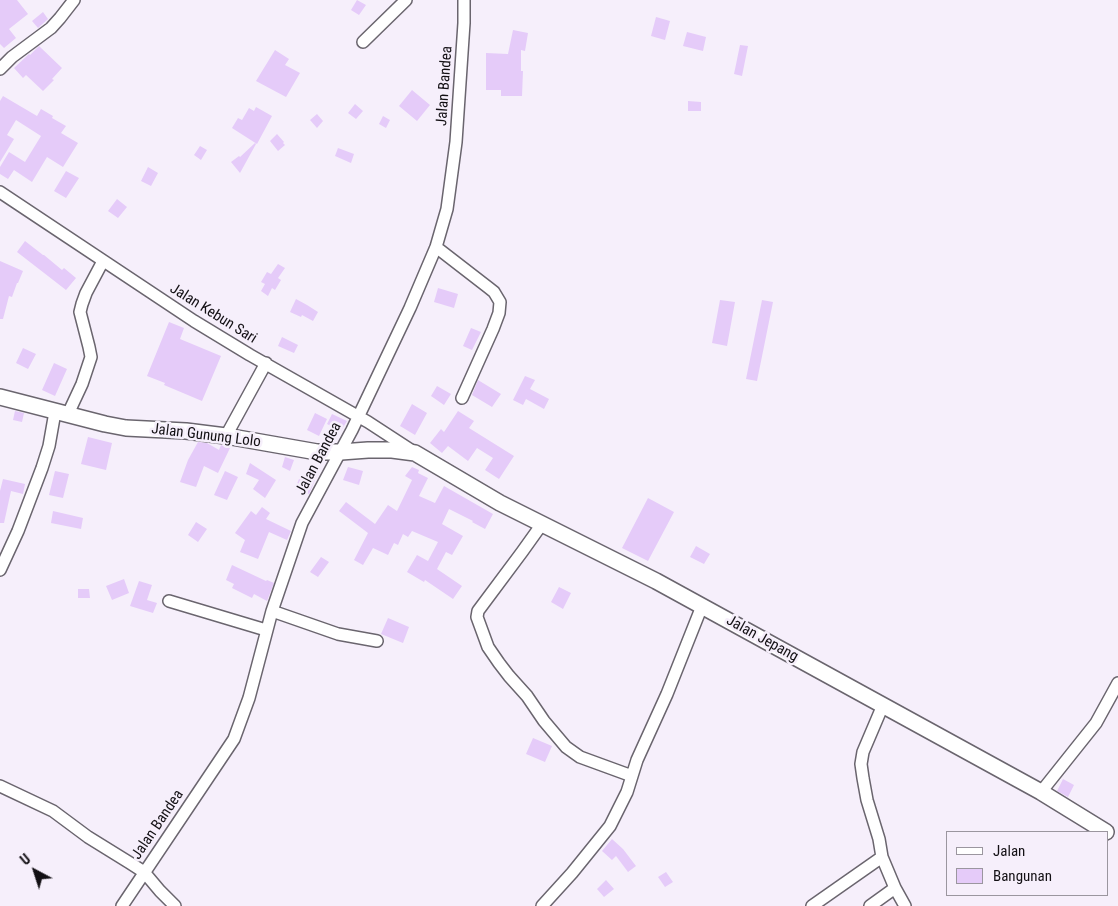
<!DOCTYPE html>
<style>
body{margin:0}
#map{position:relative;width:1118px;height:906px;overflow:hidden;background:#f6effb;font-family:"Roboto Condensed",sans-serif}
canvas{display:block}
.legend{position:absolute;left:946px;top:831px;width:162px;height:65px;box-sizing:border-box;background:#f6effb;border:1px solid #9b969f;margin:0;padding:6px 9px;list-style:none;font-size:15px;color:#131014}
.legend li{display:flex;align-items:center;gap:10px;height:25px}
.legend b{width:25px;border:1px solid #9b969f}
.north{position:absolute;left:10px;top:846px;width:50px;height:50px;-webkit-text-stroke:4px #f6effb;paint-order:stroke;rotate:320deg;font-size:14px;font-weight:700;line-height:20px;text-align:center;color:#131014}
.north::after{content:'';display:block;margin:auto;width:18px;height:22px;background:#131014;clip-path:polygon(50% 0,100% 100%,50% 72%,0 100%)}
</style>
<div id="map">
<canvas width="1118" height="906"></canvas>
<ul class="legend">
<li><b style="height:6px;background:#fff"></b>Jalan</li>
<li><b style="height:14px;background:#e5cbf9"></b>Bangunan</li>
</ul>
<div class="north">U</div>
</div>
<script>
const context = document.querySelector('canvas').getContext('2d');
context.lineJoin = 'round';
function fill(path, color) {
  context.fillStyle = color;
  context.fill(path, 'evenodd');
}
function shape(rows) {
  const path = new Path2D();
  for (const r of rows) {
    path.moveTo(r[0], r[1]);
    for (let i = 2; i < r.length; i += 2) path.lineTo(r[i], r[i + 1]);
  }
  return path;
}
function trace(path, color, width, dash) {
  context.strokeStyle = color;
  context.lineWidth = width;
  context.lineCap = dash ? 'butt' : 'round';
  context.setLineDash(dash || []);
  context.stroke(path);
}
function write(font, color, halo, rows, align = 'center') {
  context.font = font + ' "Roboto Condensed",sans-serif';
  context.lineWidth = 5;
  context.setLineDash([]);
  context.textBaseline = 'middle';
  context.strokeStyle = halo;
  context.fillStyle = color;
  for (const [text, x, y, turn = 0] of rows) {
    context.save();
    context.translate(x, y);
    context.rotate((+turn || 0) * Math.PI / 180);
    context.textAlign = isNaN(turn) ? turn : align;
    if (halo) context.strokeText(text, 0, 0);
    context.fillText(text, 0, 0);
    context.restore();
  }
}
const building = shape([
 [0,0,17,0,28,14,9,29,16,38,4,48,0,44],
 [357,0,366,5,359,15,351,10],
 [43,12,48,19,38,28,32,21],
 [656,17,670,21,665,40,651,36],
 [513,30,528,33,525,51,521,50,521,71,523,71,522,96,501,96,501,90,486,90,486,53,508,54],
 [687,32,706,37,703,51,683,46],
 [740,45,748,46,742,76,734,74],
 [39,46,62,68,52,79,54,80,43,91,26,75,23,78,14,68,29,54,30,55],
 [275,50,289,59,285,65,300,73,286,97,256,81],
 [412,90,430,105,417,121,399,106],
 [3,96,37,116,41,109,53,116,52,118,66,126,61,133,78,143,63,167,47,157,32,182,14,170,8,179,0,174,0,167,9,152,25,162,41,136,16,120,7,135,14,139,0,162,0,101],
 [688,101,701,102,701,111,688,111],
 [355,104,363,111,356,119,348,113],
 [256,107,272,116,257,144,232,128,238,118,242,120,249,108,254,111],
 [317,114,323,121,317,128,310,120],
 [383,116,390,120,386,128,379,124],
 [277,134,284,142,283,143,285,145,278,151,270,141],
 [255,143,256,144,240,173,231,162,239,156,240,157],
 [200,146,207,150,201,160,194,155],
 [338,148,354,154,351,163,335,156],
 [148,167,158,173,151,186,141,181],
 [66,171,79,178,66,198,54,191],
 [117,199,127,207,118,218,108,211],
 [25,241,43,255,44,255,62,270,64,268,76,278,66,290,17,252],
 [0,261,23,271,18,283,17,283,12,297,9,296,3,319,0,319],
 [278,264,285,268,278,278,281,280,275,290,272,288,268,296,261,291,265,284,261,282,267,272,271,274],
 [438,288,458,294,454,308,434,302],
 [296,299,307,305,318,312,313,321,302,315,301,317,290,312],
 [720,300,735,302,727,346,712,343],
 [762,300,773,302,757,381,746,379],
 [169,322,184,328,180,339,221,356,202,401,164,385,165,383,147,376],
 [471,328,481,332,472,350,463,346],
 [282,337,298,345,294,353,278,346],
 [23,348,36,354,28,369,16,363],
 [54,363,67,369,55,396,42,390],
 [525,376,535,380,530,389,549,399,544,409,526,399,523,405,513,400],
 [478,380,501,394,492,407,472,395],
 [437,386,451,394,444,405,431,396],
 [412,404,427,413,415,435,400,426],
 [15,411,24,413,22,422,13,420],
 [458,411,474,421,469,428,514,456,499,479,485,470,493,458,477,448,468,461,448,446,442,453,430,443,441,429,444,432],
 [315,413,327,419,319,436,307,430],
 [332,414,347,421,341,431,327,424],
 [88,437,112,443,106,470,81,464],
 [198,442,207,443,219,450,221,445,230,448,218,473,204,466,196,487,180,482,188,460],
 [285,457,294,460,290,471,282,467],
 [250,463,276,480,265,498,253,489,259,480,246,474],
 [348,467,363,471,359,485,343,480],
 [412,467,419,470,418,473,428,478,419,496,435,503,444,486,493,514,485,529,472,522,473,521,449,509,442,524,463,536,452,555,446,552,437,569,462,586,453,599,425,580,424,582,407,572,417,555,428,561,438,542,412,531,408,537,403,534,398,545,394,543,388,555,373,548,363,565,354,560,368,533,339,511,346,502,375,524,388,505,397,511,412,480,405,476],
 [55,471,69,474,63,498,49,495],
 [225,471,238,477,227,500,214,495],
 [301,474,315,480,309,494,295,489],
 [3,479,25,484,23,494,11,491,4,523,0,523,0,491],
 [648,498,674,512,648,561,622,548],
 [262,507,270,513,266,519,291,531,287,540,269,532,258,559,240,552,245,540,235,533,251,511,256,515],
 [53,511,83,518,81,529,51,523],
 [196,522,207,529,198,542,188,535],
 [696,546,710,554,704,564,690,557],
 [321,557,329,562,318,577,310,572],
 [232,565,266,581,267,580,274,583,267,601,254,594,252,598,232,588,234,584,226,580],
 [124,579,129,593,112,600,106,586],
 [139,581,152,585,147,600,157,603,153,613,130,606],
 [559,587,571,593,563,609,551,602],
 [78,589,89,589,90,598,78,598],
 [388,618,409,627,403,643,381,634],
 [533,738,552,746,545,762,526,754],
 [1063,779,1074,785,1068,797,1057,791],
 [612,839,623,849,636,866,628,872,616,856,612,860,602,851],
 [666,872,673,882,665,887,658,877],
 [606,880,614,889,604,897,597,889]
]);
const street = shape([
 [363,42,406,0],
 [0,69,12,57,51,28,60,18,74,0],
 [0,192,194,321,250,355,368,422,414,452],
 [436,247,489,288,494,292,500,302,499,313,493,329,462,398],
 [68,414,82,384,91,357,89,347,80,312,82,304,86,293,103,261],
 [226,436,266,363],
 [542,524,522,552,478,611,477,617,488,647,499,663,509,676,527,696,544,721,566,747,580,757,632,776,637,760,667,694,702,606],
 [0,570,18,531,42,468,49,446,55,412],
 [169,601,266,630],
 [272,611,338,634,377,641],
 [883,705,863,752,861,764,863,778,867,800,879,839,882,857,895,888,905,906],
 [0,786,53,811,88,837,130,863,144,872,160,891,175,906],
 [1041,792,1096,723,1118,683],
 [122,906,234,739,249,698,272,611,302,523,352,430,410,308,436,247,447,209,456,142,464,23,464,0],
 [542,906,572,873,610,826,627,792,632,776],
 [812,906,882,857],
 [870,906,895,888]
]);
const secondary = shape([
 [0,397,105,424,126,428,186,431,226,436,317,452,341,452,368,450,392,450,415,453,500,503,656,581,1041,792,1106,832]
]);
const streetNames = [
 ["Jalan Bandea",445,86,-86],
 ["Jalan Kebun Sari",213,314,32],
 ["Jalan Gunung Lolo",206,436,7],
 ["Jalan Bandea",319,459,-62],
 ["Jalan Jepang",762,639,29],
 ["Jalan Bandea",158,825,-56]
];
fill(building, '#e5cbf9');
trace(street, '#6a656e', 14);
trace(secondary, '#6a656e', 18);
trace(street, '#fff', 11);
trace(secondary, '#fff', 15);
write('15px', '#131014', '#f6effb', streetNames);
</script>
